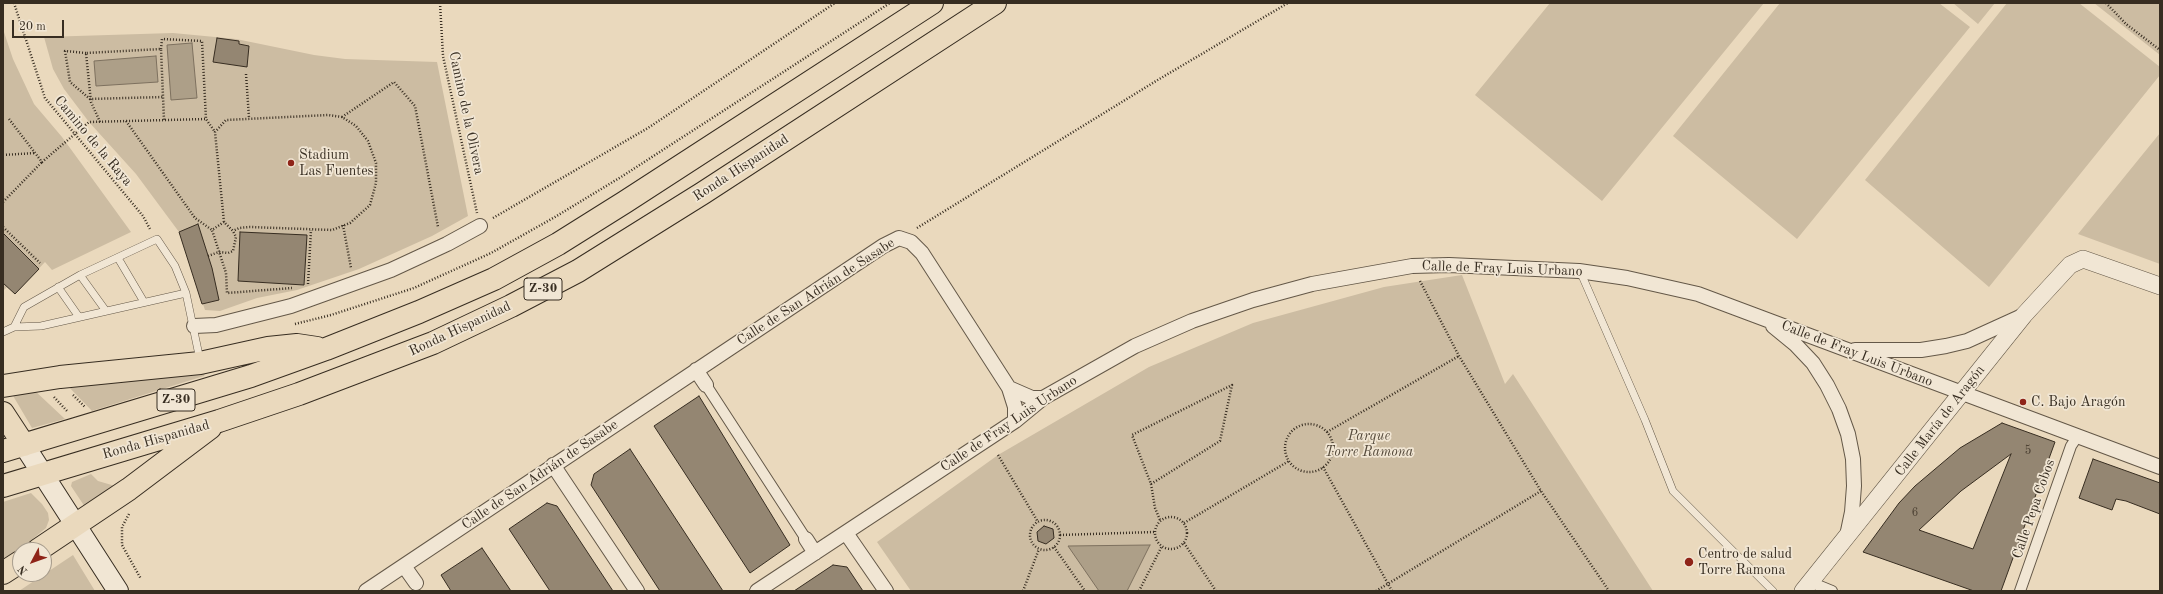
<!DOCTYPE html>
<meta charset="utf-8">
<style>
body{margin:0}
#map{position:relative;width:2163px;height:594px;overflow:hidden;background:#ead9bd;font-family:"Old Standard TT",serif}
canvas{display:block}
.frame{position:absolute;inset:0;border:4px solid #372d21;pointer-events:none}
.north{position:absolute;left:12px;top:542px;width:40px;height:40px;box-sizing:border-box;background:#f1e6d4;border:1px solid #a79c8c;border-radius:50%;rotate:229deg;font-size:11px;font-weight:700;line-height:16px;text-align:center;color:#372d21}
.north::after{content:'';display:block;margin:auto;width:14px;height:18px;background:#8f2418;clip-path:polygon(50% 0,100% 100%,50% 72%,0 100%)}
.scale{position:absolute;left:12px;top:20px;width:52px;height:18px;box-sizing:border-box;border:2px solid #372d21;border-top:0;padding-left:5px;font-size:12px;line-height:14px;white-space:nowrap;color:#372d21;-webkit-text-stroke:3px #f1e6d4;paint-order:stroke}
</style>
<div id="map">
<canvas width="2163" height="594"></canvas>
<div class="frame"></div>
<div class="north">N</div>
<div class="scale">20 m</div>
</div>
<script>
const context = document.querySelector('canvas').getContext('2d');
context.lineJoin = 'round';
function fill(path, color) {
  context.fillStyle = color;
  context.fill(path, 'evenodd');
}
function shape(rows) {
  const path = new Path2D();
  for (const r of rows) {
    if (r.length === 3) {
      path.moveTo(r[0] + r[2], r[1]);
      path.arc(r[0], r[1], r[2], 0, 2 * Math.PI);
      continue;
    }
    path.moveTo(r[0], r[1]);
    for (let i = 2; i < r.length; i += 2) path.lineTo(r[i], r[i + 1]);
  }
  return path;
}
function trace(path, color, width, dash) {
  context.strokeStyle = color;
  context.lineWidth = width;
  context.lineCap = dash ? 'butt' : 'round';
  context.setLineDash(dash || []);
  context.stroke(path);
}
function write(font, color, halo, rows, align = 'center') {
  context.font = font + ' "Old Standard TT",serif';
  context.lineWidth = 3.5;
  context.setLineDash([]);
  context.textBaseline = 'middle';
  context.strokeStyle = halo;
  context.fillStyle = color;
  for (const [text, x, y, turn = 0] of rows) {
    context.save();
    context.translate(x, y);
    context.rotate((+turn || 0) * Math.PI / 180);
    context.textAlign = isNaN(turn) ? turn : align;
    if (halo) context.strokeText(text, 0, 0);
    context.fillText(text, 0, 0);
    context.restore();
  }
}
const green = shape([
 [1550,3,1764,3,1602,201,1475,95],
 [1780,3,1939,3,1970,27,1797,239,1673,136],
 [1953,3,1995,3,1978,24],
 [2007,3,2079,3,2160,67,2160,75,1989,287,1865,180],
 [2094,3,2160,3,2160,55],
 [3,29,13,59,34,104,62,137,131,232,52,270,45,262,15,294,7,287,3,291],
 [173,33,236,39,314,55,345,59,437,62,468,216,432,236,359,269,297,290,257,298,220,311,205,310,179,232,136,174,89,122,64,89,53,69,44,37],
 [2160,133,2160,264,2078,234],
 [1462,275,1505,384,1513,374,1653,591,911,591,877,542,998,455,1149,367,1253,323,1384,287],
 [206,371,204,376,92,411,66,384],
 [33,389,65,419,32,428,12,394],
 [91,474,98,481,115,486,85,507,71,486,72,482],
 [31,493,42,504,48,513,49,520,46,528,24,546,3,559,3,502],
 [73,555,95,591,19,591]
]);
const water = shape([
 [192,43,197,98,171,100,167,45,192,43],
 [156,56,158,82,96,86,94,61,156,56],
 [1150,545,1127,591,1099,591,1068,546,1150,545]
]);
const building = shape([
 [217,38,239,41,239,44,249,46,247,67,213,62,217,38],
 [198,224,212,268,219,300,202,304,179,232,198,224],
 [240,232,307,235,304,285,238,281,240,232],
 [3,233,39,269,15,294,3,283,3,233],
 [699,396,790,545,750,573,654,426,699,396],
 [2002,423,2055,442,2001,591,1974,591,1863,552,1899,503,1915,486,1960,448,2002,423],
 [2011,454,1973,549,1919,530,1961,491,2011,454],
 [630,449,723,591,660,591,591,485,594,474,630,449],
 [2093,459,2160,483,2160,514,2126,501,2116,499,2112,510,2079,498,2093,459],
 [547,503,557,506,613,591,550,591,509,529,547,503],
 [1044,526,1053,529,1054,538,1046,544,1038,541,1037,532,1044,526],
 [482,548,511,591,451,591,441,575,482,548],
 [833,565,847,567,863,591,794,591,833,565]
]);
const path = shape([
 [14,3,45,98,143,216,150,229],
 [440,3,443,56,477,213],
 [2106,3,2126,24,2160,50],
 [161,49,162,39,202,41,206,119,215,132],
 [86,53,65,51,70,82,90,99,163,97],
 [246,74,249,118],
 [342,117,394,82,415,106,438,227],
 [9,119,42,162,89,122,206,119],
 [126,121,195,218,212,230],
 [100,122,91,102,86,53,161,49,164,120],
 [3,155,35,153],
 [3,202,42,162],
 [493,218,648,128,835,3],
 [224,222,212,230,226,273,227,293,292,288],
 [343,225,351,268],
 [3,227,40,263],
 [917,228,1156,81,1288,3],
 [208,256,219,252,228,253,233,251,236,237,233,231,224,222,215,132,226,120,328,115,342,117,356,126,368,141,376,163,376,183,370,205,350,223,332,230,250,227,239,228,233,231],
 [1420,281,1459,356,1541,491,1609,591],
 [308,284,311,230],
 [295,324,331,315,414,288,491,253,555,217,621,177,890,3],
 [73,395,85,407],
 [54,397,67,411],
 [1309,448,24],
 [1327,432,1459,356],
 [998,455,1038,522],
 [1323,467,1392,591],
 [1151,484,1220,441,1232,385,1132,435,1151,484,1155,508,1160,520],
 [129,514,122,527,122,545,141,579],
 [1171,533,16],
 [1045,535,15],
 [1184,523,1289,461],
 [1060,535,1154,532],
 [1184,543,1216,591],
 [1054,547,1085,591],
 [1023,591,1039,549],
 [1139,591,1162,546],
 [1376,591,1541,491]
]);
const service = shape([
 [118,258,144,302],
 [1580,271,1645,420,1673,491,1773,591],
 [80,275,106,311],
 [58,287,79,317],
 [14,327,24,307,80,275,157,239,175,266,186,293,200,360],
 [3,332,14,327,41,326,186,293]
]);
const pedestrian = shape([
 [706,385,806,539],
 [1810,582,1832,591],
 [2020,591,2071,446,2077,437]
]);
const minor = shape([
 [194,326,216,325,291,306,391,270,447,244,480,226],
 [1773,326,1795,344,1813,363,1827,385,1839,409,1848,434,1853,459,1854,486,1852,512,1847,536],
 [1855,350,1921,350,1946,346,1967,341,2022,316],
 [696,370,706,385],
 [1009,388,1032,398,1043,398],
 [553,465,637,591],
 [846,533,886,591],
 [806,539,815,553],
 [404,566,416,583],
 [366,591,883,246,899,238,911,242,922,253,1009,388,1015,407,1015,421],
 [757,591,1015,421,1043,398,1135,346,1192,321,1253,300,1312,284,1412,266,1449,265,1579,271,1627,278,1698,294,2160,467]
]);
const tertiary = shape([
 [1803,591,2024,315,2070,265,2083,259,2160,286]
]);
const secondary = shape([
 [24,445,118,591]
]);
const trunk = shape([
 [3,386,60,377,200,363,268,348,297,345,317,348],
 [3,413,24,445],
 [3,451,251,376,326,349,419,312,494,279,558,244,625,202,932,3],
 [3,486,219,421,299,394,433,343,511,306,578,271,703,193,995,3],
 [38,550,129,489,210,428],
 [3,573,20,562]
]);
const markers = [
 [291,163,4,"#8f2418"],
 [2023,402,4,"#8f2418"],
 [1689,562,5,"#8f2418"]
];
const numberNames = [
 ["5",2028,451],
 ["6",1915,513]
];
const shields = [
 [543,289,38],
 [176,400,38]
];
const shieldNames = [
 ["Z-30",543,289],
 ["Z-30",176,400]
];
const streetNames = [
 ["Camino de la Olivera",466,113,78],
 ["Camino de la Raya",93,141,50],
 ["Ronda Hispanidad",741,168,-33],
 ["Calle de Fray Luis Urbano",1502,269,2],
 ["Calle de San Adrián de Sasabe",816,292,-33],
 ["Ronda Hispanidad",460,329,-25],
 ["Calle de Fray Luis Urbano",1857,354,21],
 ["Calle María de Aragón",1940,421,-52],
 ["Calle de Fray Luis Urbano",1009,424,-34],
 ["Ronda Hispanidad",156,440,-16],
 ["Calle de San Adrián de Sasabe",540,475,-34],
 ["Calle Pepa Cobos",2034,509,-71]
];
const poiNames = [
 ["Stadium",299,155],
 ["Las Fuentes",299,171],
 ["C. Bajo Aragón",2031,402],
 ["Centro de salud",1698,554],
 ["Torre Ramona",1698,570]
];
const parkNames = [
 ["Parque",1369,436],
 ["Torre Ramona",1369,452]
];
fill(green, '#ccbca2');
fill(water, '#ad9f88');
trace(water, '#7e715f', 1);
fill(building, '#948672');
trace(building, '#372d21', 1);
trace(service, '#645848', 8);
trace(pedestrian, '#645848', 12);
trace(minor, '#645848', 16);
trace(tertiary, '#645848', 18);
trace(secondary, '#372d21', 22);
trace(trunk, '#372d21', 24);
trace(path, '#372d21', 2.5, [1, 2]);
trace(service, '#f1e6d4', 7);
trace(pedestrian, '#f1e6d4', 10);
trace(minor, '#f1e6d4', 14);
trace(tertiary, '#f1e6d4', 17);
trace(secondary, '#f1e6d4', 20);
trace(trunk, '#ead9bd', 22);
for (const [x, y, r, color] of markers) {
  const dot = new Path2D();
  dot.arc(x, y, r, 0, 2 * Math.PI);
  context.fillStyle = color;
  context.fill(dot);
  trace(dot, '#f1e6d4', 1.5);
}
write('12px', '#4e4335', null, numberNames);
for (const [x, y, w] of shields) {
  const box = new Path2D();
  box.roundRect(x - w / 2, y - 11, w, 22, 3);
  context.fillStyle = '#f1e6d4';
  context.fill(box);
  trace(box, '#372d21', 1);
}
write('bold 13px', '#372d21', null, shieldNames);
write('14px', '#372d21', '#f1e6d4', streetNames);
write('14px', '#372d21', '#f1e6d4', poiNames, 'left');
write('italic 14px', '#554a3b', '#f1e6d4', parkNames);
</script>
